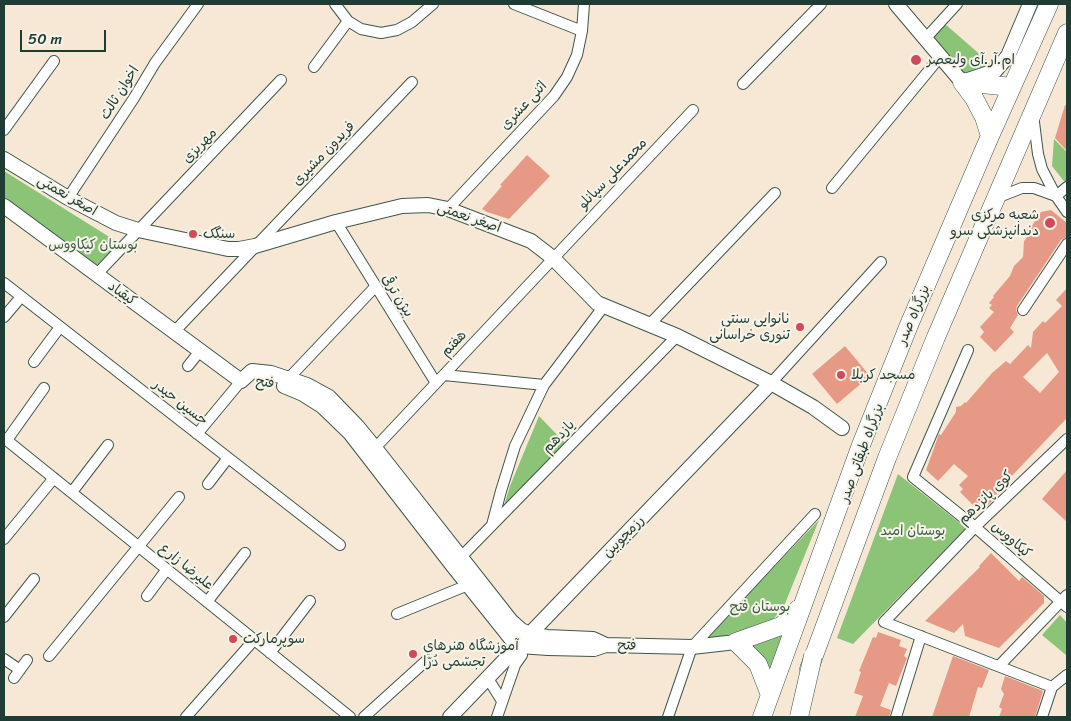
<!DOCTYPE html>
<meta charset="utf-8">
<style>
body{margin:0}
#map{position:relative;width:1071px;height:721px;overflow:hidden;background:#f6e8d5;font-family:Sriracha,sans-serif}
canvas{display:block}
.frame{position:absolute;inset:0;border:5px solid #1f3d34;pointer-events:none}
.scale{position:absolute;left:20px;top:30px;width:86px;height:22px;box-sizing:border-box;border:2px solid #1f3d34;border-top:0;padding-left:6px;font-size:15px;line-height:18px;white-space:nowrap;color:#1f3d34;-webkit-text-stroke:4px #f7f3e8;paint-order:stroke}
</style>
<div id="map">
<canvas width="1071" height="721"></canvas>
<div class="frame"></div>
<div class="scale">50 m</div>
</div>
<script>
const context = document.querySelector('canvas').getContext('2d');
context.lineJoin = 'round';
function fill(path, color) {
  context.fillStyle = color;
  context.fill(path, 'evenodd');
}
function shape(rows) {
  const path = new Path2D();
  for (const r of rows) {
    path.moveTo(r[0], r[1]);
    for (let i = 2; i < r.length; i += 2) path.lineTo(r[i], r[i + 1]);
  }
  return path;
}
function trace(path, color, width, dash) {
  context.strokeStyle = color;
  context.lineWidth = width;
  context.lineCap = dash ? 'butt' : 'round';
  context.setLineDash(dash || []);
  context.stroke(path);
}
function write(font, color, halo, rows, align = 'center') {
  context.font = font + ' Sriracha,"Playpen Sans Arabic",sans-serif';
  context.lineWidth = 4;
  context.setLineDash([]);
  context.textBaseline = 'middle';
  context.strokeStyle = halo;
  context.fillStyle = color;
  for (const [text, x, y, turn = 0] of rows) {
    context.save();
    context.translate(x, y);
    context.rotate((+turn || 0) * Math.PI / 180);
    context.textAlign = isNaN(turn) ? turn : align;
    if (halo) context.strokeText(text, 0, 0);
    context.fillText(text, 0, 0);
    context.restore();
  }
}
const green = shape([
 [945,24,991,64,965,74,932,37],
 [1054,139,1067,152,1067,185,1052,166],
 [4,171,119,243,95,267,4,199],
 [539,416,565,443,503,509,510,486],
 [898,474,966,528,853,644,837,638],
 [819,520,784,606,771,622,755,629,704,640],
 [1060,615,1067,623,1067,654,1066,655,1042,635],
 [787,630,774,684,744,644]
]);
const building = shape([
 [1065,105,1067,106,1067,151,1055,138],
 [527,155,550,176,509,219,487,212,482,209,502,186,500,185],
 [1051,210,1067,223,1067,237,1061,240,1017,306,1016,310,1018,315,1010,328,1014,332,995,352,980,337,984,332,980,327,994,312,989,308,992,305,989,303,994,297,993,296,1010,276,1014,266,1023,257,1024,241,1028,236,1024,233,1029,227,1031,227,1041,212],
 [1067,288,1067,418,1006,482,1007,483,991,500,992,501,988,505,975,507,960,492,963,489,959,485,968,476,954,464,938,481,926,470,939,434,941,435,956,412,956,407,961,406,965,402,966,403,992,373,1006,361,1010,364,1028,345,1031,348,1033,332,1043,321,1045,323,1062,306,1056,300],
 [1047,353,1059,372,1040,393,1023,377],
 [845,346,870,376,837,404,812,374],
 [1067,470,1067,522,1042,499],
 [991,553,1019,581,1022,577,1044,596,1044,603,999,648,965,636,963,624,954,633,925,621,980,567,979,566],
 [878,632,901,640,899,646,907,649,904,656,907,658,896,686,889,683,880,706,891,710,889,717,855,717,863,696,854,693,861,672,859,671,873,637,876,638],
 [953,656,989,670,982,688,978,687,969,717,932,717],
 [1005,676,1043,691,1035,717,999,717,1002,709,999,707,1004,694,1001,689]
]);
const street = shape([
 [335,4,348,21,361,29,381,33,397,30,412,22,433,4],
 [514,4,582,31],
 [925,39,957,4],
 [314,67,348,21],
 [743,84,821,4],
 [1034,122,1038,154,1042,169,1056,196,1067,212],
 [4,130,54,61],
 [832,188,940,57],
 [1004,195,1022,188,1034,188,1056,196],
 [1056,196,1067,187],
 [68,198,134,98,155,63,198,4],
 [448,209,554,96,567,77,577,55,582,31,584,4],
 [336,222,436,383],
 [96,275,281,80],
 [4,283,340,545],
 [1023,310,1067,244],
 [4,317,21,297],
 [650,324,775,193],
 [174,332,412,82],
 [968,350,913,477,975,527,1067,607],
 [34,362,60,327],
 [188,366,200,351],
 [444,375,544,385],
 [289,378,375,287],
 [771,383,881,262],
 [197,434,241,381],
 [4,438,350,717],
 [7,440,44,388],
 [375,448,693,110],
 [208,484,228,458],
 [72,492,108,445],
 [492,525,501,491,515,446,544,385,604,306],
 [4,539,54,478],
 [461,557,677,336],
 [147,596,167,569],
 [207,602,245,553],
 [397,614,468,585],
 [4,617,34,579],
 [270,653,310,601],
 [49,656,179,497],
 [4,659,20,670],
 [999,666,1067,595],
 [487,677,502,701],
 [14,678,27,660],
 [1052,687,884,622,975,527,1067,439],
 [1052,687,1067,675],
 [186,717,254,640],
 [364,717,427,660],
 [497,717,515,665,522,655],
 [668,717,692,647,815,514],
 [896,717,921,636],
 [1042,717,1052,687]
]);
const secondary = shape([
 [896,4,962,82,995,71,1008,56,1030,4],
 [4,159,68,198,116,223,138,230,228,249,239,249,255,246,336,222,402,206,428,205,448,209,531,241,553,258,597,303,677,336,771,383,813,407,842,428],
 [4,206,241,381],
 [241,381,252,371,271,373,307,385,329,397,357,426,375,448,511,621,521,630,530,634,547,637,593,639,606,645],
 [284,386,303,394,322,406,350,433,453,566,512,640,519,646],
 [519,646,548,648,594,649,606,645,692,647,736,642],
 [450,717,771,383]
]);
const highway = shape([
 [962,82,974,98,984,117,990,136],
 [962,82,1012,87],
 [809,669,887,458,936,337,1067,33],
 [770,695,758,664,736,642,781,626,794,615,798,609],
 [762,717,861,445,909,325,990,136,1049,4]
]);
const highwayBridge = shape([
 [799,717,813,656]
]);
const markers = [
 [916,60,6,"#d1495b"],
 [1050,223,6,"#d1495b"],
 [193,234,5,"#d1495b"],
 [800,327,5,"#d1495b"],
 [841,375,5,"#d1495b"],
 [233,639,5,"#d1495b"],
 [413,654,5,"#d1495b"]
];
const poiNames = [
 ["ام.آر.آی ولیعصر",927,60],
 ["شعبه مرکزی",1039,215,"right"],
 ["دندانپزشکی سرو",1039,231,"right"],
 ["سنگک",203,234],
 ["نانوایی سنتی",790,319,"right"],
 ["تنوری خراسانی",790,335,"right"],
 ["مسجد کربلا",851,375],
 ["سوپرمارکت",243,639],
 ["آموزشگاه هنرهای",423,646],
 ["تجسّمی دُرّا",423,662]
];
const streetNames = [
 ["اخوان ثالث",120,93,-58],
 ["اثنی عشری",524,106,-47],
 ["مهریزی",200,146,-46],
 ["فریدون مشیری",324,154,-46],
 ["محمدعلی سپانلو",613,174,-46],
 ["اصغر نعمتی",67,196,30],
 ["اصغر نعمتی",469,218,19],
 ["کیقباد",122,294,36],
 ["بیژن ترقی",397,296,58],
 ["بزرگراه صدر",914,315,-67],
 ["هفتم",454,344,-47],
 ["فتح",265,383,8],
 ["حسین حیدر",180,403,38],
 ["یازدهم",559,437,-46],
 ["بزرگراه طبقاتی صدر",862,453,-70],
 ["کوی پانزدهم",986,498,-44],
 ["رزمجوبین",624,537,-46],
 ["کیکاووس",1011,540,41],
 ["علیرضا زارع",186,567,39],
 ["فتح",627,646,1]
];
const parkNames = [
 ["بوستان کیکاووس",93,245],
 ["بوستان امید",913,531],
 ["بوستان فتح",760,607]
];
fill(green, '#8bc377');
fill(building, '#e69a86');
trace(street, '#3f574c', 12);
trace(secondary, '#3f574c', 16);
trace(highway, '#3f574c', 19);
trace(street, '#fff', 10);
trace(secondary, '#fff', 14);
trace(highway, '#fff', 18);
trace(highwayBridge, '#3f574c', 19, []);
trace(highwayBridge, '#fff', 18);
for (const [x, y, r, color] of markers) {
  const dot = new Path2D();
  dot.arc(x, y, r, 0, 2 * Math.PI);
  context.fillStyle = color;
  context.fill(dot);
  trace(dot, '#f7f3e8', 2);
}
write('14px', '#1f3d34', '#f7f3e8', poiNames, 'left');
write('14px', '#1f3d34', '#f7f3e8', streetNames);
write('14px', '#3a5e45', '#f7f3e8', parkNames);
</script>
